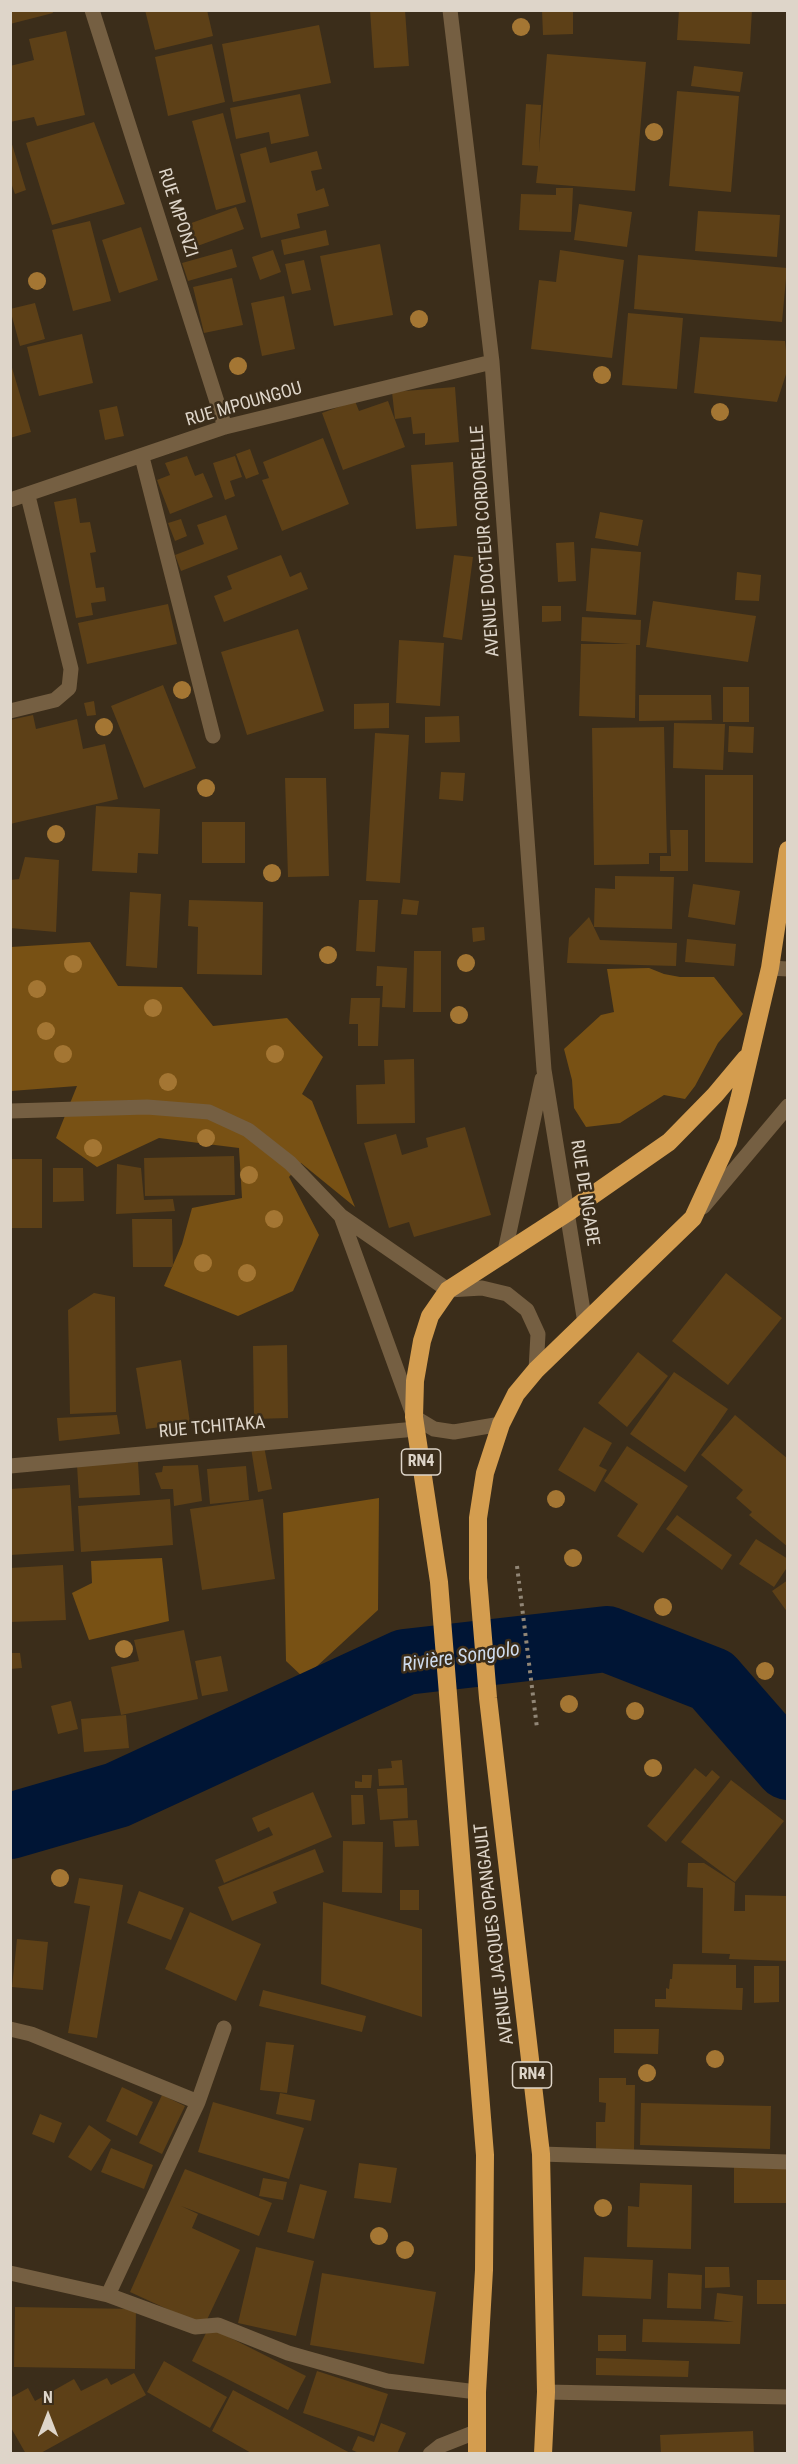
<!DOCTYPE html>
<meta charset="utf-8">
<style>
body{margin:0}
#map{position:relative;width:798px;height:2464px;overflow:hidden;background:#3b2d1a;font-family:"Roboto Condensed",sans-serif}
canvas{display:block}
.frame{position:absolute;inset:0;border:12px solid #ded5c9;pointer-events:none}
.north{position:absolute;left:18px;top:2386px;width:60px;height:60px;-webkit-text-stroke:4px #3b2d1a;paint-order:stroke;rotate:0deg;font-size:16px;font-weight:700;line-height:24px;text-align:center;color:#ded5c9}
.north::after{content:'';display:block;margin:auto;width:21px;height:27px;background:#ded5c9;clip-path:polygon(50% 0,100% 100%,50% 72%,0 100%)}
</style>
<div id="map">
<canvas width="798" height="2464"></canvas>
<div class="frame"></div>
<div class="north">N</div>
</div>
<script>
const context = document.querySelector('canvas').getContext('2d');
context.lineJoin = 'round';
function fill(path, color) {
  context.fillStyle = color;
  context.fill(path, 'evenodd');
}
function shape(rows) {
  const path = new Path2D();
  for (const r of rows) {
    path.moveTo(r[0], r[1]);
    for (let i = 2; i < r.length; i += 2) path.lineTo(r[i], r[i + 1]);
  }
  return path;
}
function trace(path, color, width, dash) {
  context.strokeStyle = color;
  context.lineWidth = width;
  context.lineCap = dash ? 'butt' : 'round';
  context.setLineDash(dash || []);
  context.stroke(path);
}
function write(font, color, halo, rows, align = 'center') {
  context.font = font + ' "Roboto Condensed",sans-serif';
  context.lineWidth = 5;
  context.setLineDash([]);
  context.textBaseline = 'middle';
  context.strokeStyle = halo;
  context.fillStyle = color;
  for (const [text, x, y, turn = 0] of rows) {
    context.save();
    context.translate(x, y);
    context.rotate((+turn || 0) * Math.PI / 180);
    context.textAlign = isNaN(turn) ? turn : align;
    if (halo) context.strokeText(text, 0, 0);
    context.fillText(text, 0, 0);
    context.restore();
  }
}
const green = shape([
 [90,942,118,986,182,987,213,1026,287,1018,323,1057,302,1094,312,1101,355,1207,301,1163,289,1177,319,1235,293,1291,238,1316,164,1286,182,1244,192,1208,242,1198,239,1148,159,1138,97,1167,56,1138,77,1086,11,1091,11,947],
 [649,968,664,974,680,977,714,977,743,1014,718,1043,695,1086,685,1099,664,1095,620,1123,586,1127,574,1108,572,1080,564,1049,601,1015,614,1012,607,969],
 [379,1498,378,1610,304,1678,286,1661,283,1513],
 [162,1558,169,1621,89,1640,72,1593,92,1583,91,1561]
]);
const river = shape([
 [10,1826,117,1795,405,1662,607,1639,712,1680,788,1767]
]);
const building = shape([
 [10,10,52,10,53,13,10,24],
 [145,10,207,10,213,36,155,50],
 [370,10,405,10,409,66,374,68],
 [542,10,573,10,573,34,543,35],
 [679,10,752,10,750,44,677,40],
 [319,25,331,83,233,102,222,44],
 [66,31,85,115,37,126,34,117,10,122,10,66,34,60,29,39],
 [212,44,225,102,168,116,155,57],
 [547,54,646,62,635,191,536,183,538,166,522,165,526,104,541,105,539,153],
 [694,66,743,72,740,92,691,86],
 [677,91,739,96,731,192,669,186],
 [300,94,309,136,271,144,269,132,236,139,230,108],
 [223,113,246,202,216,210,192,121],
 [94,122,125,204,52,225,26,143],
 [11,141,26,190,15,194,10,180],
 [266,147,270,163,317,151,322,169,311,171,316,191,324,188,329,206,297,214,300,228,261,238,240,154],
 [556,188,573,188,571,232,519,230,521,194,556,195],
 [579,204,632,212,627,247,574,240],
 [236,207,244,229,192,248,183,226],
 [698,211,780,215,777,257,695,251],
 [90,221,111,301,73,311,52,230],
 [141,227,158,280,119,293,102,240],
 [326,230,329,245,284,255,281,240],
 [380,244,393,315,334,326,320,256],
 [232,249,237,267,188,281,182,263],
 [273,250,281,272,260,280,252,257],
 [560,250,624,260,612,358,531,349,539,280,556,282],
 [638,255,787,268,782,322,634,309],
 [304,260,311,290,292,294,285,264],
 [232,278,243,325,204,333,193,287],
 [284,296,295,349,262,356,251,303],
 [35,303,45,339,20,346,10,309],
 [628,313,683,318,677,389,622,385],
 [82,334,93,383,39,396,27,347],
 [700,337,785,341,788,368,777,402,694,393],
 [10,361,31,432,10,438],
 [455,387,459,442,425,445,425,433,413,434,411,417,395,419,392,392],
 [355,401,359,411,388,401,405,447,343,470,322,413],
 [117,406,124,436,105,440,99,410],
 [323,438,349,504,282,531,262,480,269,478,263,462],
 [250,449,259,474,246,479,236,454],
 [187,456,195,476,203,473,213,497,170,514,157,480,170,475,165,463],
 [235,456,242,477,230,481,235,496,225,500,213,463],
 [453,462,457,526,416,529,411,465],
 [76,498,80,523,90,522,96,552,90,553,96,588,104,587,106,601,91,603,93,615,76,618,54,502],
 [600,512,643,520,638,546,595,538],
 [226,515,238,549,181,571,175,555,204,544,197,525],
 [181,519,187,536,175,541,168,523],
 [574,542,576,581,558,582,556,543],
 [591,548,641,552,636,615,586,611],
 [281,555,290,577,301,572,308,589,224,622,214,596,232,589,227,576],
 [454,555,473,557,462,640,443,637],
 [737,572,761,575,759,601,735,600],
 [653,601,756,616,748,662,646,647],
 [168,604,177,644,87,664,78,623],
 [542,606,561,606,561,621,542,622],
 [582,617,641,620,640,645,636,645,635,718,579,716,581,644,630,644,581,641],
 [298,629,324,711,247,735,221,652],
 [399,640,444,643,440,706,396,703],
 [163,685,196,768,144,788,111,706],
 [723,687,749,687,749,722,723,722],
 [639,695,711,695,712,720,639,721],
 [94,701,96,715,87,716,84,703],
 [389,703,389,728,354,729,354,704],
 [33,715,36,729,77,719,83,749,105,744,118,799,10,824,10,720],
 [459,716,460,742,425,743,425,717],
 [674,723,725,724,723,770,673,768],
 [729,726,754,727,753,753,728,752],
 [664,727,667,853,649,853,649,864,594,865,592,728],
 [375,733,409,735,400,883,366,881],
 [441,772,465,773,463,801,439,799],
 [705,775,753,775,753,863,705,862],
 [285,778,326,778,329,876,288,877],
 [96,806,160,809,158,854,138,853,137,873,92,871],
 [202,822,245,822,245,863,202,863],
 [670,830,688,830,688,871,660,871,660,856,671,856],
 [25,857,59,860,56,932,10,928,10,880,19,879],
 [615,876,674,877,672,929,594,927,595,888,615,889],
 [693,884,740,891,735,925,688,917],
 [130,892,161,894,157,968,126,966],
 [403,899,419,901,417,915,401,914],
 [189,900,263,902,262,975,197,974,198,927,188,926],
 [359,900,378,900,375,952,356,951],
 [589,917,600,940,677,943,676,966,567,963,569,938],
 [484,927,485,940,473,942,472,928],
 [687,939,736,944,734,966,685,962],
 [414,951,441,951,441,1012,413,1012],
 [377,966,407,968,405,1008,382,1007,383,986,376,986],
 [351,998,380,998,378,1046,358,1046,358,1024,349,1024],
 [414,1059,415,1123,357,1124,356,1085,385,1084,384,1060],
 [465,1127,491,1215,414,1237,409,1222,389,1228,364,1143,396,1134,402,1155,428,1147,426,1138],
 [234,1156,235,1195,145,1196,144,1158],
 [10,1159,42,1159,42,1228,10,1228],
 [117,1164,141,1168,144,1200,173,1199,175,1211,116,1214],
 [53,1168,83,1168,84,1201,53,1202],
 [132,1219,172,1219,173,1267,133,1267],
 [726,1273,782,1318,728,1385,672,1341],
 [94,1293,115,1297,116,1412,70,1414,68,1310],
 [287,1345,288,1418,254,1419,253,1346],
 [638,1352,668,1376,627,1427,598,1403],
 [181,1360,190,1423,146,1429,136,1368],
 [674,1372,728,1409,685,1472,630,1434],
 [117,1415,120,1434,59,1441,57,1418],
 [735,1415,788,1459,788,1547,749,1515,752,1512,736,1498,743,1490,701,1455],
 [584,1427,612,1443,599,1466,607,1470,595,1492,558,1470],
 [264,1446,272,1489,258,1492,251,1448],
 [627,1446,688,1486,643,1553,617,1536,638,1504,604,1481],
 [138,1462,140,1495,79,1498,77,1465],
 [198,1465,202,1501,174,1506,173,1489,161,1489,155,1473,162,1472,163,1466],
 [246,1466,249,1500,210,1504,207,1469],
 [70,1485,74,1551,10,1555,10,1489],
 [170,1499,173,1545,81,1552,78,1506],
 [263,1499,275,1579,202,1590,190,1509],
 [677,1515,732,1555,722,1570,666,1529],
 [756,1539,788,1559,788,1566,774,1587,739,1564],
 [63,1565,66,1620,10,1622,10,1568],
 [788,1580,788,1613,772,1591],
 [184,1630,198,1699,121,1715,111,1667,139,1661,134,1640],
 [10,1653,20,1653,22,1668,10,1669],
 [221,1656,228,1691,202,1696,195,1661],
 [71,1701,78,1729,58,1734,51,1706],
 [126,1715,129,1748,84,1752,81,1719],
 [402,1760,404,1785,379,1786,378,1769,392,1768,391,1761],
 [695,1768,706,1777,712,1770,720,1777,666,1842,647,1826],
 [362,1775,372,1775,371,1788,355,1788,355,1781,362,1782],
 [731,1780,784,1821,735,1882,681,1842],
 [407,1788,408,1818,380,1820,377,1789],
 [313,1792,332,1837,224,1883,215,1860,273,1835,269,1827,258,1832,252,1818],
 [351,1795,363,1795,365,1824,352,1825],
 [417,1820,419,1846,395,1847,393,1821],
 [343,1841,383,1842,382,1893,342,1892],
 [315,1849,324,1872,273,1892,277,1903,232,1921,218,1887],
 [688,1863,704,1863,735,1883,734,1911,745,1911,745,1895,788,1896,788,1961,729,1959,730,1954,702,1953,703,1888,687,1887],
 [79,1878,123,1885,97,2038,68,2033,90,1906,74,1903],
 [400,1890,419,1890,419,1910,400,1910],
 [139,1891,184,1908,171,1940,127,1923],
 [323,1902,422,1929,422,2017,321,1984],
 [190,1912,261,1944,236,2001,165,1969],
 [17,1939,48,1942,43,1990,12,1987],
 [673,1964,736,1965,736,1988,743,1988,742,2010,655,2007,655,1999,666,1999,666,1988,669,1989,670,1979,672,1979],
 [754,1966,779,1966,779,2002,754,2003],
 [263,1990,366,2016,362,2032,259,2006],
 [614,2029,659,2029,658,2054,614,2053],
 [266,2042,294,2045,287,2093,260,2090],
 [599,2078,626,2078,626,2085,635,2085,634,2150,596,2149,596,2122,605,2122,606,2103,599,2102],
 [122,2087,153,2102,137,2136,106,2121],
 [280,2093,315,2100,311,2121,276,2114],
 [162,2095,185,2106,162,2154,139,2143],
 [213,2102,304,2128,289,2179,198,2152],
 [641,2103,771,2106,770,2149,640,2145],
 [40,2114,62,2123,54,2143,32,2134],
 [89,2125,111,2140,91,2171,68,2157],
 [111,2148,153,2165,144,2189,101,2172],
 [359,2163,397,2168,391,2203,354,2198],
 [734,2167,788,2167,788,2203,734,2203],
 [185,2169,272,2203,259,2236,181,2206,198,2214,192,2228,240,2250,204,2326,130,2292],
 [263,2178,287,2182,283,2200,259,2196],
 [640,2183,692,2185,691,2249,627,2247,628,2206,639,2207],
 [300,2184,327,2191,314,2239,287,2232],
 [256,2247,314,2261,296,2336,238,2323],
 [584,2257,653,2260,651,2299,582,2296],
 [705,2267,729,2267,730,2287,705,2288],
 [322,2273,436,2292,424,2364,310,2345],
 [668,2273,702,2275,701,2309,667,2308],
 [757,2280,788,2280,788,2304,757,2304],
 [717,2293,743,2296,740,2344,642,2342,643,2319,734,2322,714,2319],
 [15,2307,136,2309,135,2369,14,2367],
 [209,2327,306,2376,288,2410,192,2361],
 [598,2335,626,2335,626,2351,598,2351],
 [596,2358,689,2361,688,2377,596,2375],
 [164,2361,227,2397,210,2428,147,2392],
 [317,2371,388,2394,374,2436,303,2413],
 [134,2373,146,2395,39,2454,26,2454,10,2426,10,2398,28,2388,35,2401,74,2379,81,2391,107,2378,111,2385],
 [233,2390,352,2454,253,2454,212,2431],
 [381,2423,406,2433,397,2454,361,2454,352,2450,358,2436,374,2442],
 [753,2431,754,2454,661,2454,660,2435]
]);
const path = shape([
 [517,1566,537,1728]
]);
const minor = shape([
 [92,10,225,427],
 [450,10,492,362,544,1070,585,1323],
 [142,457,213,736],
 [10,500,225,427,492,362],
 [10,711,55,700,69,688,71,669,28,496],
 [770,968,788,969],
 [10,1111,147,1107,209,1112,248,1130,290,1163,341,1216,448,1290,482,1288,507,1294,527,1310,538,1334,536,1370],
 [703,1207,788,1106],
 [341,1216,414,1417,434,1429,454,1432,501,1424],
 [504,1256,542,1079],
 [10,1466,416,1429],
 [10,2029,31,2034,198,2102],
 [541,2154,788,2162],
 [10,2273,108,2295,195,2327,218,2325,288,2353,387,2381,477,2392],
 [108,2295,198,2102,224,2028],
 [546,2392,788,2397],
 [430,2454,440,2446,478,2431]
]);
const highway = shape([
 [477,2454,477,2392,484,2270,485,2155,439,1582,414,1417,415,1381,422,1341,430,1316,448,1290,567,1213,669,1142,715,1095,746,1058],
 [543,2454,546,2392,541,2154,488,1698,478,1578,478,1518,485,1473,501,1424,516,1394,536,1370,693,1218,728,1142,739,1100,770,968,788,850]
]);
const trees = [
 [521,27],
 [654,132],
 [37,281],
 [419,319],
 [238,366],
 [602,375],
 [720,412],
 [182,690],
 [104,727],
 [206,788],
 [56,834],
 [272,873],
 [328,955],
 [466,963],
 [73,964],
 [37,989],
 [153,1008],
 [459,1015],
 [46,1031],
 [63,1054],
 [275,1054],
 [168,1082],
 [206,1138],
 [93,1148],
 [249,1175],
 [274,1219],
 [203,1263],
 [247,1273],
 [556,1499],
 [573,1558],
 [663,1607],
 [124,1649],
 [765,1671],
 [569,1704],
 [635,1711],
 [653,1768],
 [60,1878],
 [715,2059],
 [647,2073],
 [603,2208],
 [379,2236],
 [405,2250]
];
const shields = [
 [421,1462,39],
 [532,2075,39]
];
const shieldNames = [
 ["RN4",421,1462],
 ["RN4",532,2075]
];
const streetNames = [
 ["RUE MPONZI",177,213,72],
 ["RUE MPOUNGOU",244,405,-16],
 ["AVENUE DOCTEUR CORDORELLE",486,541,-94],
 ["RUE DE NGABE",584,1193,81],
 ["RUE TCHITAKA",212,1428,-5],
 ["AVENUE JACQUES OPANGAULT",495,1934,-97]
];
const waterNames = [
 ["Rivière Songolo",461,1658,-8]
];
fill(green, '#785114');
trace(river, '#001535', 66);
fill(building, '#5d4017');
trace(path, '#918676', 4, [3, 4.5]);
trace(minor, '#755f42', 15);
trace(highway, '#d49d4f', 18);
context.fillStyle = '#a47633';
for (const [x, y] of trees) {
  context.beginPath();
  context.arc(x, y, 9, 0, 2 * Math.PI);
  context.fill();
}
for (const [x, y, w] of shields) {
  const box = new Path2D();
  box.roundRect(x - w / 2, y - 13, w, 26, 4.5);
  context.fillStyle = '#3b2d1a';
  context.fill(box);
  trace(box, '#ded5c9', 1.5);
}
write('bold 16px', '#ded5c9', null, shieldNames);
write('18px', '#ded5c9', '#3b2d1a', streetNames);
write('italic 20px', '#cedbed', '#3b2d1a', waterNames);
</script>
